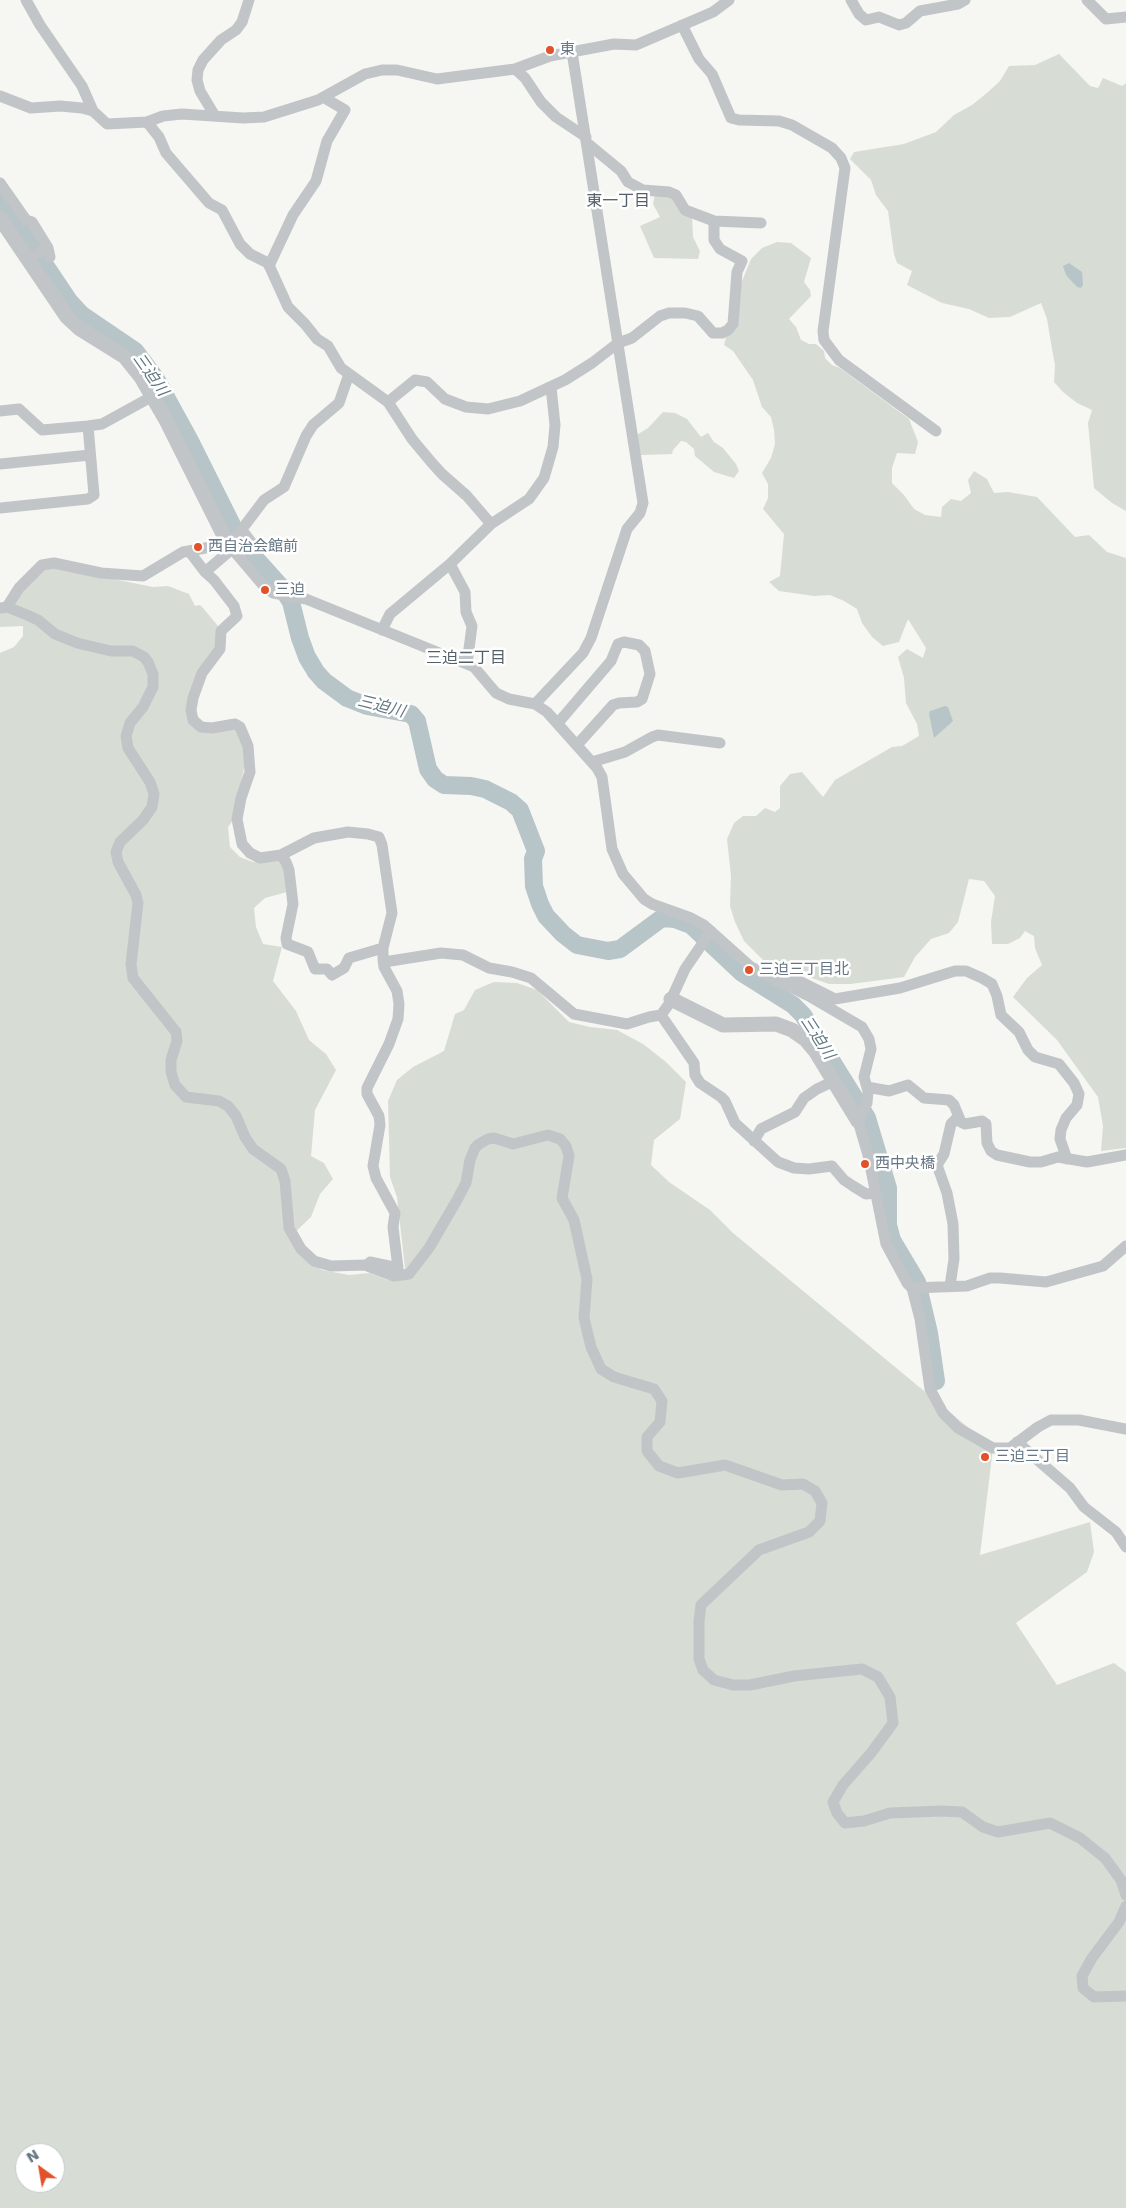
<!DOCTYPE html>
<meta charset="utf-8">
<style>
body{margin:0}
#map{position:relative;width:1126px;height:2208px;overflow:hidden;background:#f6f6f3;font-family:"DejaVu Sans",sans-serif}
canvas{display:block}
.north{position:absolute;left:15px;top:2143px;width:50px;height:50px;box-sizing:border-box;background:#fff;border:1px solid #c1c8ce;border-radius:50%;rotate:328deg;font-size:14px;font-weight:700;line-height:20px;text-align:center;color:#657684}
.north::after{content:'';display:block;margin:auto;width:18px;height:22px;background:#e25127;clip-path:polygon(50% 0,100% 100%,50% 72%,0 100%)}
</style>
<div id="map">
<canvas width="1126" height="2208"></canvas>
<div class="north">N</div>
</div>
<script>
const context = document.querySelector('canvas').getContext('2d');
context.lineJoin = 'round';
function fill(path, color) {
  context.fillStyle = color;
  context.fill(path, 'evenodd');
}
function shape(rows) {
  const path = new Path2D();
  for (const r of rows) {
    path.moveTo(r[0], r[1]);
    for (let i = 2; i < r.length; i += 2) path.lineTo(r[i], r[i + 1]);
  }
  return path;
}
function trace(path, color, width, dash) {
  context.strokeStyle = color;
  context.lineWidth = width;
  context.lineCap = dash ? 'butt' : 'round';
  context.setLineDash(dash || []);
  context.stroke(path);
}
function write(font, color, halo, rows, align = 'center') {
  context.font = font + ' "DejaVu Sans","Noto Sans JP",sans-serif';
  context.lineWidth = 5;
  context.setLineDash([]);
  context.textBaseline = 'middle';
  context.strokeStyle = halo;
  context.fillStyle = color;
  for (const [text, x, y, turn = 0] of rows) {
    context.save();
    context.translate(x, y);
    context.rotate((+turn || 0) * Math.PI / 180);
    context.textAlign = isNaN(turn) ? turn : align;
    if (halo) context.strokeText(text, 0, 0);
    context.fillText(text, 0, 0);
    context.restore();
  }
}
const green = shape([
 [1059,54,1090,86,1098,88,1103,78,1122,86,1126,83,1126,511,1112,503,1094,488,1088,423,1092,410,1077,403,1063,392,1054,382,1055,365,1052,349,1047,319,1041,303,1010,317,989,318,969,309,942,303,907,285,912,271,897,263,894,254,888,211,876,195,871,180,850,159,854,152,904,144,936,132,954,115,972,105,988,92,1000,81,1009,66,1035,65],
 [655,194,669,195,692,215,693,237,700,251,698,259,654,258,640,226,660,217,653,204],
 [777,242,791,243,811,258,804,282,810,290,811,296,789,319,796,327,801,340,809,344,816,344,824,351,825,358,832,365,840,368,909,419,918,442,915,454,897,453,892,468,892,483,904,495,914,509,925,515,941,517,942,507,951,499,961,501,971,493,968,480,974,471,987,479,994,493,1008,492,1037,497,1075,537,1089,535,1107,552,1126,558,1126,1148,1101,1151,1103,1126,1098,1097,1057,1040,1013,997,1027,978,1042,965,1035,948,1034,936,1025,931,1020,938,1008,944,992,944,991,922,995,896,984,881,969,879,958,922,949,933,931,939,915,957,904,977,851,984,829,984,803,975,786,964,763,960,744,941,735,922,730,906,731,876,727,839,734,823,743,816,756,816,765,808,775,812,780,808,780,786,790,774,802,772,823,797,835,780,892,747,902,746,919,736,917,724,906,703,904,678,898,657,907,649,923,658,926,648,908,619,899,642,883,646,872,637,862,623,857,609,844,601,830,595,814,596,779,591,769,582,780,576,784,534,763,509,768,498,768,484,762,473,771,458,775,444,774,430,771,417,762,407,753,380,733,351,724,345,740,286,751,259,762,248],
 [663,412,675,413,687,419,701,437,708,433,714,442,723,448,736,464,739,471,734,478,714,472,695,456,694,449,686,442,681,441,673,450,672,454,641,455,635,436,648,428],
 [54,567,153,587,168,586,189,594,195,606,200,605,203,608,218,626,218,640,188,717,224,729,236,730,243,741,246,758,234,819,228,827,230,847,240,857,253,862,281,860,286,873,287,892,265,898,254,908,256,927,263,944,282,947,273,981,296,1011,309,1040,326,1054,336,1070,315,1110,311,1156,324,1163,333,1179,320,1194,311,1217,291,1236,299,1254,322,1270,349,1275,370,1273,388,1280,406,1277,397,1197,390,1177,388,1101,397,1080,413,1067,444,1051,455,1014,464,1010,475,990,494,982,517,983,537,990,569,1022,590,1027,617,1030,643,1044,666,1062,686,1082,680,1119,654,1140,651,1165,669,1182,710,1210,733,1233,993,1448,980,1555,1090,1522,1094,1552,1087,1572,1016,1623,1057,1685,1114,1663,1126,1672,1126,2208,0,2208,0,653,14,647,23,636,23,626,0,627,0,611,40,571],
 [25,2153,55,2153,55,2183,25,2183]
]);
const water = shape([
 [1069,263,1082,272,1083,285,1081,288,1077,287,1066,275,1063,266],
 [945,706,948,707,953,721,934,738,929,714,930,711]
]);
const river = shape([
 [0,198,69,301,82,315,135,351,156,379,189,439,233,527,256,559,282,588,291,602,300,638,307,657,316,672,324,681,347,698,367,706,411,714,417,721,428,769,435,779,444,785,471,786,485,789,511,802,520,810,536,851,533,859,534,886,540,904,546,916,563,934,577,945,608,951,620,949,662,918,675,919,691,925,742,973,793,1005,803,1015,867,1118,888,1188,888,1225,892,1240,917,1282,929,1333,936,1381]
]);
const minor = shape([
 [26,0,40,25,82,86,93,111],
 [851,0,859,14,866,20,879,17,899,25,906,23,920,11,958,4,965,0],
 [1087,0,1106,19,1126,17],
 [682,25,699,59,712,74,731,118,739,120,779,121,792,125,832,148,841,158,845,168,823,331,824,340,839,360,936,431],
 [515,69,525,78,541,102,556,117,586,137],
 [0,96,31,108,60,106,82,108,93,111,107,124,147,122,163,116,182,114,243,118,264,117,318,100,365,74,382,70,397,70,437,79,515,69,550,56,614,44,636,45,713,12,729,0],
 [215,116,200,91,197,80,198,70,203,60,221,40,236,30,242,22,249,0],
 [147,122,159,137,166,153,209,203,222,210,240,244,250,254,268,263,288,307,305,324,317,339,328,346,341,368,388,402,412,439,432,463,442,474,467,496,491,524],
 [587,143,621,171,628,182,643,190,669,192,676,195,685,210,714,221,761,223],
 [0,183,26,220,32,222,48,248,50,257],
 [27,259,48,248],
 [269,266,293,215,316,181,327,141,345,110,323,97],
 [388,402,415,380,427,382,445,399,466,407,488,409,520,401,565,380,592,363,618,343,632,338,660,316,669,313,685,313,698,316,713,333,722,333,728,330,733,324,737,272,742,261,720,249,714,240,714,221],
 [0,411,19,409,42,430,88,426,102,424,153,396],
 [0,464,90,455],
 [0,508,88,499,94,495,88,426],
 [242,530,258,551],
 [228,544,262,584,273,593,306,599,474,667,496,693,509,699,535,704,547,712,597,768,602,777,612,849,623,874,644,899,652,904,691,918,704,925,751,967,809,996,862,1027,869,1039,871,1049,864,1077,868,1091,867,1103,858,1121,868,1155,886,1244,907,1283,912,1288,920,1319,930,1389,943,1413,958,1428,993,1448,1010,1448,1038,1427,1051,1420,1079,1420,1126,1429],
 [232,549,205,572,214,580,234,606,237,616,221,631,220,649,202,673,193,698,191,710,193,720,201,727,212,728,235,724,240,727,248,746,250,772,241,798,237,819,242,844,250,853,260,858,281,855,314,838,348,832,368,834,379,837,382,845,392,913,383,948,383,959,384,967,397,991,399,1004,398,1019,389,1044,367,1088,367,1094,379,1116,380,1125,373,1166,376,1178,395,1213,393,1227,398,1268,370,1262],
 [189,551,205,572],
 [7,607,19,588,42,565,54,563,101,573,143,576,183,552,228,544,233,541,264,500,284,487,306,436,313,425,339,403,349,374],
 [0,608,7,607,27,615,38,620,55,634,77,643,111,651,133,651,144,657,148,662,153,674,153,687,143,707,130,723,126,736,128,748,150,782,154,794,152,807,143,820,120,842,116,852,118,862,136,895,138,903,131,964,133,978,176,1032,177,1041,171,1060,171,1072,175,1085,186,1097,219,1101,228,1106,236,1116,245,1137,253,1149,281,1169,285,1181,289,1228,301,1249,314,1261,331,1266,365,1265,394,1276,409,1274,429,1248,457,1200,466,1183,470,1160,475,1148,479,1144,488,1139,494,1138,513,1144,548,1135,560,1139,566,1146,569,1156,562,1198,574,1220,587,1279,584,1318,591,1347,601,1369,614,1377,654,1389,662,1401,660,1422,647,1437,647,1451,659,1466,678,1473,725,1465,782,1485,803,1484,815,1491,822,1503,820,1521,809,1532,759,1550,701,1605,699,1621,699,1659,703,1670,714,1680,733,1685,750,1685,794,1676,862,1669,878,1677,890,1697,893,1723,871,1753,843,1785,833,1802,837,1813,845,1823,864,1821,890,1813,942,1811,962,1812,983,1827,998,1832,1050,1823,1080,1838,1105,1858,1121,1880,1126,1895],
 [382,630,390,614,450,564],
 [467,664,472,626,466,612,465,592,450,564,491,524,529,499,544,478,553,447,555,425,551,387],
 [535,704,583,653,591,638,627,529,640,513,643,503,572,52],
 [558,723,611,661,618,644,624,642,639,645,645,651,650,674,642,699,637,702,619,703,613,705,577,745],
 [592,762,625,752,652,737,658,735,720,743],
 [281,855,286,862,289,870,293,904,286,938,287,944,308,952,315,969,327,969,332,975,344,968,349,958,383,948],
 [384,962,441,953,463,955,489,968,512,972,531,978,574,1014,627,1024,649,1017,661,1015,694,1063,695,1075,700,1083,721,1097,725,1101,735,1123,778,1162,794,1168,809,1169,832,1166,844,1180,853,1186,866,1194,875,1193],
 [776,981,787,975,835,999,900,988,955,971,966,971,982,978,992,984,997,996,1001,1015,1019,1032,1028,1050,1035,1057,1059,1064,1074,1083,1079,1094,1077,1105,1066,1118,1061,1130,1060,1139,1067,1159],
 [661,1015,669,1004,685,969,711,931],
 [867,1087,889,1091,908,1085,924,1098,949,1100,954,1105,961,1122,965,1124,982,1121,986,1124,987,1143,991,1151,997,1155,1030,1162,1041,1162,1058,1157,1087,1162,1126,1155],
 [754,1141,761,1129,795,1112,804,1098,817,1089,834,1081],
 [950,1286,954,1259,953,1224,947,1193,937,1165,944,1154,951,1124,958,1117],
 [912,1288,967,1286,990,1278,1000,1278,1046,1282,1103,1266,1126,1246],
 [1017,1442,1070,1488,1084,1507,1116,1532,1126,1547],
 [1126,1906,1119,1922,1092,1958,1082,1976,1083,1988,1094,1997,1126,1996]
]);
const tertiary = shape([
 [0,218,67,317,80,329,125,357,141,377,166,420,228,544],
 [671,999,723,1025,776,1024,792,1030,805,1039,816,1052,858,1121]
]);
const markers = [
 [550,50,5,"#e25127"],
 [198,547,5,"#e25127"],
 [265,590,5,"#e25127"],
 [749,970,5,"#e25127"],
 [865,1164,5,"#e25127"],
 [985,1457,5,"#e25127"]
];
const poiNames = [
 ["東",560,50],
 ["西自治会館前",208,547],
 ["三迫",275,590],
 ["三迫三丁目北",759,970],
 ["西中央橋",875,1164],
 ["三迫三丁目",995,1457]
];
const neighbourhoodNames = [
 ["東一丁目",618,202],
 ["三迫二丁目",466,659]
];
const waterNames = [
 ["三迫川",150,375,55],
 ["三迫川",381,707,14],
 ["三迫川",817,1038,57]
];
fill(green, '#d7ddd4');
fill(water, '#b7c4c8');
trace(river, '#b7c4c8', 18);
trace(minor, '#c1c5c8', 11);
trace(tertiary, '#c1c5c8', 15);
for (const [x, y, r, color] of markers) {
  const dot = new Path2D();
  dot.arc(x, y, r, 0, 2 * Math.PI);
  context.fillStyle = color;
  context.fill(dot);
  trace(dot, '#fff', 2);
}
write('15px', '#657684', '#fff', poiNames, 'left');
write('16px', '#535f69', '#fff', neighbourhoodNames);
write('italic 16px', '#617880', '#fff', waterNames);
</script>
